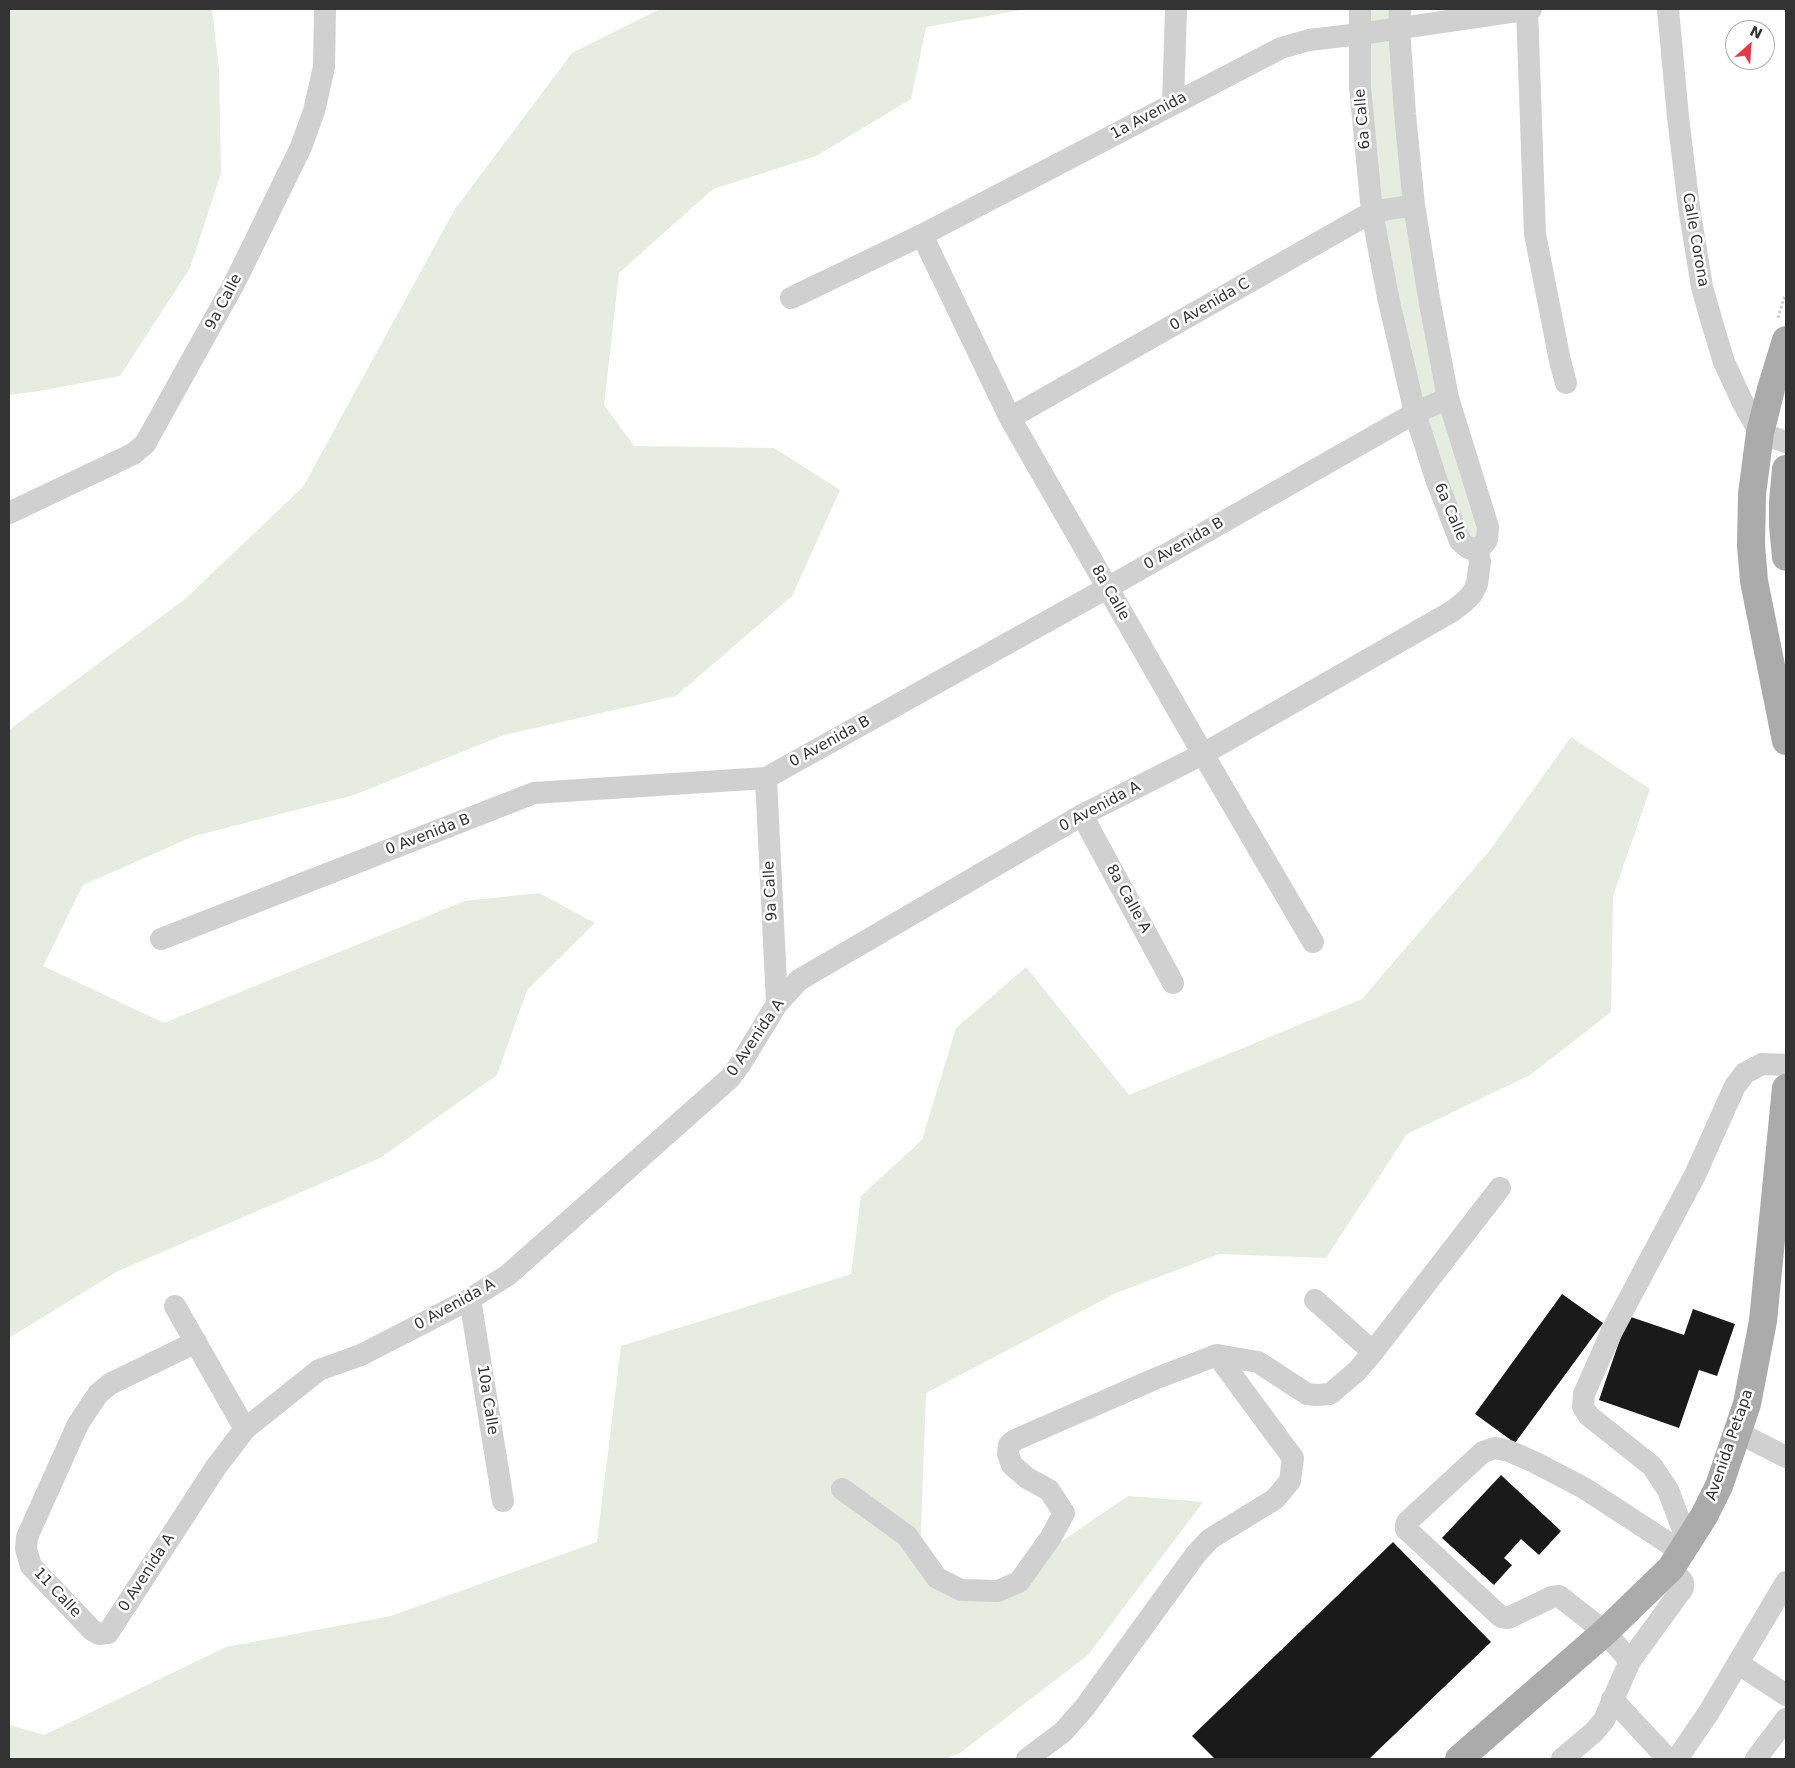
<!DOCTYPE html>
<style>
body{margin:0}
#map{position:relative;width:1795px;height:1768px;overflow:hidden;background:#fff;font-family:"DejaVu Sans",sans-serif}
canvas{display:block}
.frame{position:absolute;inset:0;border:10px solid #333;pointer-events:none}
.north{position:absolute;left:1725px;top:20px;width:50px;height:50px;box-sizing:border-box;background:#fff;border:1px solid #adadad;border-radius:50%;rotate:26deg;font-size:14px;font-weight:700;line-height:20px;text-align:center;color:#333}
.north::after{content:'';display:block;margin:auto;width:18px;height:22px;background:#e63946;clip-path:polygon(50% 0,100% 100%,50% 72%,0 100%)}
</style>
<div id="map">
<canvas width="1795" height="1768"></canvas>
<div class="frame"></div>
<div class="north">N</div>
</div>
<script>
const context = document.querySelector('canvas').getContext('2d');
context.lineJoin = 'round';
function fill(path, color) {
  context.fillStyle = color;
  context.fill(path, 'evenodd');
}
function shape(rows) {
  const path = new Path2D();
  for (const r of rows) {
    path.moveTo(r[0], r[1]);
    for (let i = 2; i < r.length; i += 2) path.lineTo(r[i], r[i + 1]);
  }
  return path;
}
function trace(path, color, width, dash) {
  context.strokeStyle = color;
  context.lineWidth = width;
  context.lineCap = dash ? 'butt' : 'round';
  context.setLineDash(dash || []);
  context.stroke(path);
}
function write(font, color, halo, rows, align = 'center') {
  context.font = font + ' "DejaVu Sans",sans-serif';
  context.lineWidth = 5;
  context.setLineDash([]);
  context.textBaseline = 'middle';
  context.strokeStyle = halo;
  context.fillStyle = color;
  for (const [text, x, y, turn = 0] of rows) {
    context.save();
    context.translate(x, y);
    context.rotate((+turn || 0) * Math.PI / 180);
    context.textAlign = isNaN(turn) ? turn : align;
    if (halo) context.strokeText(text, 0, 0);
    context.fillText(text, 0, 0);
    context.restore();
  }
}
const green = shape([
 [9,9,212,9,219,69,221,173,190,268,120,376,39,391,9,395],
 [660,9,1027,9,926,27,911,99,816,156,713,189,619,273,604,405,634,446,774,448,840,490,792,596,676,696,504,735,354,795,194,836,83,885,43,966,164,1023,465,901,539,893,595,923,527,990,497,1075,380,1158,118,1271,9,1338,9,730,185,599,303,487,455,209,572,53],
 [1360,9,1400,9,1414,205,1488,527,1472,549,1403,362,1360,34],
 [1571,737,1650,789,1613,896,1611,1012,1530,1075,1407,1134,1326,1258,1219,1254,1116,1293,926,1393,920,1557,982,1596,1128,1496,1203,1502,1088,1655,960,1753,944,1759,9,1759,9,1725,44,1735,226,1647,391,1616,597,1542,621,1346,851,1274,861,1196,922,1140,956,1028,1026,967,1129,1095,1362,999,1490,850]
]);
const building = shape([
 [1562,1294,1603,1323,1515,1443,1475,1414],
 [1693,1309,1735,1324,1717,1376,1699,1370,1679,1428,1599,1400,1628,1316,1684,1335],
 [1501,1475,1561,1531,1539,1555,1521,1539,1504,1558,1512,1565,1494,1585,1442,1538],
 [1393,1542,1491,1642,1369,1759,1215,1759,1192,1736]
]);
const path = shape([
 [1778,318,1784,298,1786,299]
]);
const minor = shape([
 [1360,9,1360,87,1372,212,1388,297,1415,413,1436,479,1460,541,1468,548,1477,549,1484,544,1487,540,1488,527,1448,398,1429,298,1414,205,1405,114,1399,28,1400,9],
 [1527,9,1535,234,1560,361,1566,383],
 [1668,9,1678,117,1689,207,1702,287,1713,326,1724,362,1742,401,1760,433,1786,442],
 [1173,104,1176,9],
 [922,235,1010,418,1203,754,1313,942],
 [791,298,922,235,1281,48,1309,40,1360,34,1531,9],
 [1010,418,1372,212,1414,205],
 [9,513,133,454,145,444,235,282,301,147,314,111,324,67,325,9],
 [766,778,777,1004],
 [1082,815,1173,983],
 [161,939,534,793,766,778,1107,588,1415,413,1448,398],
 [470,1299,503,1501],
 [1315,1300,1373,1352],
 [175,1306,245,1429],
 [196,1342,110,1384,98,1394,78,1424,27,1537,26,1549,31,1566,92,1630,99,1634,108,1633,216,1467,245,1429,319,1370,361,1355,470,1299,508,1275,730,1078,741,1063,777,1004,799,980,1082,815,1203,754,1451,612,1463,603,1472,594,1477,584,1480,562,1477,549],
 [1737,1432,1786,1457],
 [842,1489,907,1536,937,1578,961,1590,998,1591,1019,1582,1051,1537,1064,1513,1049,1490,1027,1478,1012,1465,1008,1454,1009,1445,1015,1440,1157,1378,1217,1355,1258,1362,1307,1394,1316,1395,1330,1394,1357,1371,1373,1352,1500,1188],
 [1688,1543,1668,1490,1652,1466,1589,1416,1583,1407,1584,1394,1612,1331,1695,1175,1735,1086,1745,1073,1762,1064,1786,1065],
 [1630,1661,1605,1632,1559,1596,1552,1597,1508,1618,1501,1617,1406,1529,1406,1526,1407,1522,1483,1452,1495,1448,1509,1451,1534,1462,1584,1488,1682,1552],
 [1739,1664,1786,1695],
 [1612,1699,1668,1759],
 [1027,1759,1063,1732,1085,1707,1196,1554,1210,1539,1275,1499,1290,1481,1293,1458,1217,1355],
 [1562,1759,1594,1732,1604,1720,1630,1661,1683,1588,1683,1582,1671,1568],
 [1677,1759,1709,1712,1786,1582],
 [1756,1759,1786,1719]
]);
const major = shape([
 [1786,340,1771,389,1760,433,1752,494,1751,545,1754,581,1786,741],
 [1786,469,1783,502,1783,526,1786,557],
 [1459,1759,1605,1632,1671,1568,1704,1516,1719,1486,1747,1404,1763,1321,1786,1088]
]);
const streetNames = [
 ["1a Avenida",1149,116,-28],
 ["6a Calle",1363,119,-95],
 ["Calle Corona",1695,240,80],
 ["9a Calle",224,302,-62],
 ["0 Avenida C",1210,305,-30],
 ["6a Calle",1450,512,67],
 ["0 Avenida B",1184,544,-30],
 ["8a Calle",1110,593,60],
 ["0 Avenida B",830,742,-29],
 ["0 Avenida A",1100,807,-28],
 ["0 Avenida B",428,835,-21],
 ["9a Calle",771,891,-93],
 ["8a Calle A",1128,899,61],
 ["0 Avenida A",756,1038,-56],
 ["0 Avenida A",455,1305,-29],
 ["10a Calle",487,1400,81],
 ["Avenida Petapa",1730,1445,-71],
 ["0 Avenida A",147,1573,-57],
 ["11 Calle",57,1593,47]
];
fill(green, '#e6ecdf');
fill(building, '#1a1a1a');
trace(path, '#cdcdcd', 3, [2.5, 2.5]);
trace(minor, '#d0d0d0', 22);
trace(major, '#ababab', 28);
write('15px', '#333', '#fff', streetNames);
</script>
